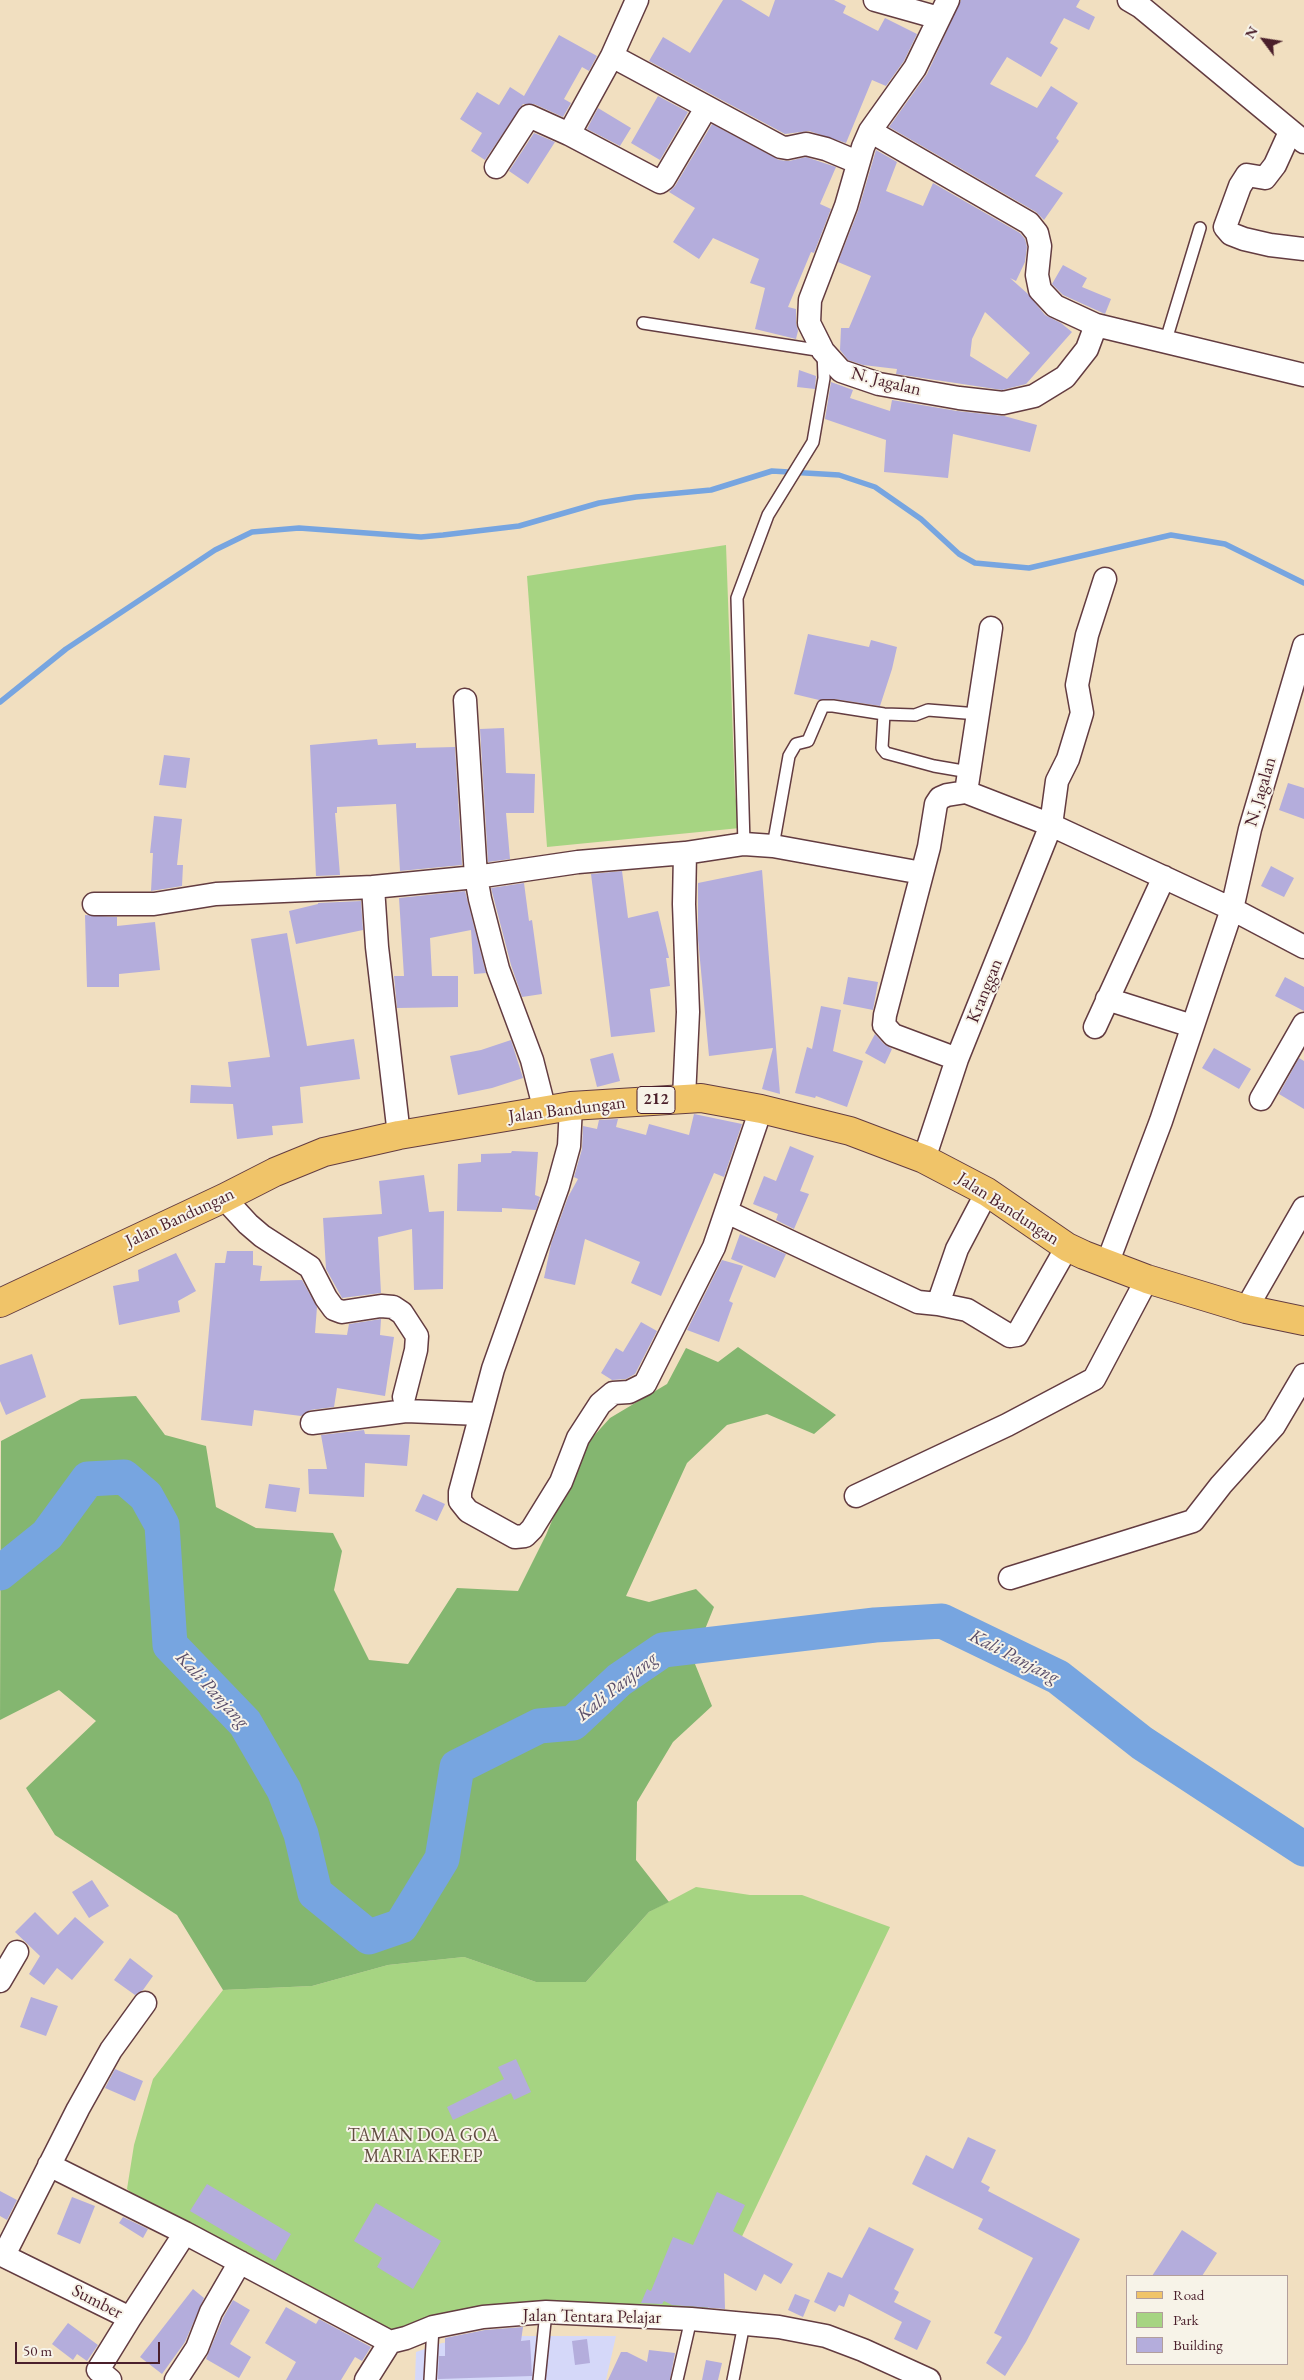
<!DOCTYPE html>
<style>
body{margin:0}
#map{position:relative;width:1304px;height:2380px;overflow:hidden;background:#f1dfc0;font-family:"EB Garamond",serif}
canvas{display:block}
.legend{position:absolute;left:1126px;top:2275px;width:162px;height:90px;box-sizing:border-box;background:#f7f3e8;border:1px solid #b29e9c;margin:0;padding:6px 9px;list-style:none;font-size:15px;color:#4a1f2b}
.legend li{display:flex;align-items:center;gap:10px;height:25px}
.legend b{width:25px;border:1px solid #b29e9c}
.north{position:absolute;left:1239px;top:15px;width:50px;height:50px;-webkit-text-stroke:4px #f7f3e8;paint-order:stroke;rotate:301deg;font-size:14px;font-weight:700;line-height:20px;text-align:center;color:#4a1f2b}
.north::after{content:'';display:block;margin:auto;width:18px;height:22px;background:#4a1f2b;clip-path:polygon(50% 0,100% 100%,50% 72%,0 100%)}
.scale{position:absolute;left:15px;top:2342px;width:145px;height:22px;box-sizing:border-box;border:2px solid #4a1f2b;border-top:0;padding-left:6px;font-size:15px;line-height:18px;white-space:nowrap;color:#4a1f2b;-webkit-text-stroke:4px #f7f3e8;paint-order:stroke}
</style>
<div id="map">
<canvas width="1304" height="2380"></canvas>
<ul class="legend">
<li><b style="height:6px;background:#f0c469"></b>Road</li>
<li><b style="height:14px;background:#a6d482"></b>Park</li>
<li><b style="height:14px;background:#b4addc"></b>Building</li>
</ul>
<div class="north">N</div>
<div class="scale">50 m</div>
</div>
<script>
const context = document.querySelector('canvas').getContext('2d');
context.lineJoin = 'round';
function fill(path, color) {
  context.fillStyle = color;
  context.fill(path, 'evenodd');
}
function shape(rows) {
  const path = new Path2D();
  for (const r of rows) {
    path.moveTo(r[0], r[1]);
    for (let i = 2; i < r.length; i += 2) path.lineTo(r[i], r[i + 1]);
  }
  return path;
}
function trace(path, color, width, dash) {
  context.strokeStyle = color;
  context.lineWidth = width;
  context.lineCap = dash ? 'butt' : 'round';
  context.setLineDash(dash || []);
  context.stroke(path);
}
function write(font, color, halo, rows, align = 'center') {
  context.font = font + ' "EB Garamond",serif';
  context.lineWidth = 4;
  context.setLineDash([]);
  context.textBaseline = 'middle';
  context.strokeStyle = halo;
  context.fillStyle = color;
  for (const [text, x, y, turn = 0] of rows) {
    context.save();
    context.translate(x, y);
    context.rotate((+turn || 0) * Math.PI / 180);
    context.textAlign = isNaN(turn) ? turn : align;
    if (halo) context.strokeText(text, 0, 0);
    context.fillText(text, 0, 0);
    context.restore();
  }
}
const built = shape([
 [504,2336,616,2336,606,2380,415,2380,416,2352,442,2343]
]);
const green = shape([
 [726,545,735,794,740,828,547,847,527,576],
 [696,1887,750,1895,802,1895,890,1927,702,2320,553,2318,437,2330,387,2344,182,2239,127,2189,134,2145,153,2079,223,1990,312,1986,388,1965,464,1957,536,1982,586,1982,649,1912]
]);
const forest = shape([
 [738,1347,836,1415,814,1434,767,1414,727,1425,687,1463,626,1596,649,1602,696,1589,714,1607,693,1659,712,1706,673,1742,637,1802,636,1860,669,1902,649,1912,586,1982,536,1982,464,1957,388,1965,312,1986,223,1990,177,1915,55,1835,26,1788,96,1721,59,1690,0,1720,1,1441,81,1399,136,1396,165,1435,206,1446,216,1507,256,1528,333,1533,342,1551,334,1590,369,1660,408,1664,457,1588,518,1591,546,1535,582,1449,610,1418,667,1384,686,1348,718,1362]
]);
const stream = shape([
 [0,702,66,649,215,550,252,532,299,528,421,537,443,535,519,526,599,503,636,497,711,490,772,471,839,475,875,487,921,519,959,554,975,563,1029,568,1171,535,1225,544,1304,583]
]);
const river = shape([
 [0,1573,47,1535,88,1479,124,1477,146,1496,162,1525,170,1645,245,1723,284,1790,301,1834,315,1893,369,1937,401,1926,442,1859,457,1767,539,1726,573,1723,619,1680,663,1650,875,1625,942,1621,1058,1677,1142,1743,1304,1849]
]);
const building = shape([
 [723,0,741,0,769,17,775,0,834,0,846,6,843,13,878,31,885,18,917,34,904,61,886,86,872,80,846,143,809,131,785,134,649,61,663,37,690,53],
 [961,0,1080,0,1076,7,1095,17,1089,30,1064,18,1050,43,1058,48,1041,77,1007,57,990,84,1037,108,1051,86,1078,103,1056,138,1059,141,1035,176,1063,193,1044,220,1036,212,889,127,927,74],
 [559,35,597,56,589,71,582,67,564,99,571,103,563,117,534,104,523,104,485,160,471,151,482,133,460,119,477,92,499,105,510,87,524,96],
 [658,96,688,112,660,160,631,143],
 [598,108,631,128,620,146,587,129],
 [712,124,779,160,789,161,806,157,836,167,820,204,831,209,814,253,811,252,788,307,796,309,796,323,798,331,796,339,755,329,765,288,750,283,759,259,713,238,699,259,673,242,695,208,669,192,675,186],
 [534,133,555,142,528,184,509,171],
 [876,150,897,162,886,191,923,206,933,183,1020,233,1025,239,1027,247,1025,262,1016,281,1010,278,1028,294,1045,315,1061,323,1072,332,1026,384,1002,390,896,374,897,369,863,365,848,360,840,350,841,328,849,328,871,276,838,262,858,211],
 [985,312,1030,353,1007,379,970,356,972,339],
 [1063,265,1087,278,1082,287,1111,299,1105,314,1063,295,1052,284],
 [799,370,816,376,815,389,797,387],
 [831,382,853,390,850,398,890,411,892,400,957,411,1004,416,1037,425,1030,452,953,434,948,478,884,472,886,440,825,419],
 [808,634,869,647,871,640,897,647,892,669,880,706,834,699,819,700,794,694],
 [504,728,506,773,535,774,534,813,506,813,510,859,488,862,480,729],
 [377,739,378,745,416,743,416,748,455,747,462,865,400,871,396,804,337,807,337,813,335,813,340,875,316,876,310,745],
 [164,755,190,758,186,788,159,785],
 [1288,783,1304,788,1304,819,1279,810],
 [154,816,182,819,177,865,183,865,182,886,151,891,153,853,150,853],
 [1271,866,1294,878,1284,897,1261,886],
 [762,870,776,1047,780,1094,762,1089,773,1048,709,1056,698,939,698,883],
 [622,871,628,918,658,911,669,958,666,958,670,986,650,989,655,1032,611,1037,591,874],
 [524,883,529,921,532,920,542,994,522,997,511,965,491,888],
 [465,891,486,973,474,974,471,930,430,938,432,976,458,976,458,1007,397,1008,394,976,404,976,399,898],
 [361,901,363,930,296,944,289,911,318,904,318,903],
 [85,915,117,917,117,926,155,922,160,970,119,974,119,987,87,987],
 [287,933,307,1046,354,1039,360,1079,300,1087,303,1123,272,1126,273,1135,237,1139,233,1104,190,1103,191,1085,231,1087,228,1062,270,1057,251,939],
 [848,977,878,982,873,1010,843,1004],
 [1285,977,1304,987,1304,1011,1275,996],
 [821,1006,841,1010,833,1051,863,1061,847,1107,816,1096,815,1098,795,1093,807,1047,812,1049],
 [875,1034,884,1044,892,1049,885,1064,865,1053],
 [511,1040,523,1078,492,1088,458,1095,450,1056,481,1050],
 [1214,1048,1251,1069,1239,1089,1202,1068],
 [613,1053,620,1081,597,1087,590,1059],
 [1299,1058,1304,1061,1304,1109,1279,1094],
 [694,1114,742,1124,724,1177,714,1173,661,1296,631,1283,640,1262,585,1239,575,1285,544,1278,551,1244,568,1197,578,1179,574,1177,582,1149,583,1126,597,1129,599,1120,618,1119,616,1127,646,1135,649,1124,689,1135],
 [790,1146,814,1156,800,1191,809,1194,794,1229,776,1220,778,1214,753,1204,764,1176,776,1181],
 [512,1151,538,1152,535,1195,540,1197,536,1210,502,1208,502,1212,457,1211,458,1164,481,1162,481,1154,511,1153],
 [424,1175,429,1212,444,1211,443,1289,414,1290,412,1229,378,1237,381,1293,342,1298,326,1269,323,1218,382,1214,379,1181],
 [740,1234,786,1254,775,1278,731,1259],
 [227,1251,253,1251,253,1265,262,1266,260,1281,302,1280,317,1307,315,1333,347,1335,349,1324,381,1319,380,1335,394,1337,385,1396,337,1388,334,1407,310,1410,301,1416,254,1410,252,1426,201,1420,215,1263,225,1263],
 [176,1253,196,1291,178,1301,180,1312,119,1325,113,1286,139,1281,138,1270],
 [722,1260,743,1266,729,1301,733,1303,719,1342,687,1330],
 [641,1322,657,1331,635,1374,626,1379,612,1380,601,1373,616,1348,623,1352],
 [32,1354,46,1397,6,1415,0,1401,0,1365],
 [364,1430,365,1434,410,1435,407,1466,365,1463,364,1497,309,1494,308,1469,327,1469,321,1435],
 [269,1484,300,1488,296,1512,265,1508],
 [423,1494,445,1504,437,1521,415,1511],
 [92,1880,109,1906,89,1918,72,1892],
 [35,1912,58,1935,75,1917,104,1942,72,1980,57,1968,44,1985,29,1974,40,1956,15,1932],
 [130,1958,153,1976,143,1990,135,1995,114,1980],
 [31,1997,58,2006,46,2036,20,2027],
 [516,2059,531,2092,514,2100,511,2093,453,2120,447,2107,504,2079,498,2067],
 [115,2069,143,2081,135,2101,105,2088],
 [968,2137,996,2150,981,2182,990,2187,988,2191,1080,2239,1026,2342,1005,2376,986,2363,1002,2337,994,2333,1033,2258,978,2229,983,2219,912,2184,926,2155,953,2169],
 [207,2184,291,2234,275,2261,190,2211],
 [0,2191,17,2200,7,2220,0,2216],
 [717,2192,745,2205,733,2231,793,2264,781,2284,764,2274,756,2291,724,2273,725,2309,672,2305,664,2301,662,2304,641,2303,647,2289,651,2291,673,2237,693,2245],
 [72,2197,95,2206,80,2244,57,2234],
 [376,2203,441,2241,413,2289,377,2267,382,2258,354,2241],
 [123,2217,148,2229,143,2238,119,2223],
 [869,2227,914,2249,894,2289,899,2292,894,2302,931,2321,917,2350,894,2339,902,2322,849,2294,844,2307,839,2305,835,2312,814,2302,828,2272,842,2278],
 [1182,2230,1217,2253,1202,2276,1152,2276],
 [193,2289,204,2298,185,2342,162,2374,140,2357],
 [795,2294,810,2300,803,2317,788,2310],
 [233,2300,250,2310,230,2344,251,2357,239,2378,206,2359,223,2318],
 [286,2307,316,2324,319,2319,371,2347,362,2361,355,2357,341,2380,286,2380,296,2362,265,2343],
 [68,2323,98,2345,87,2361,77,2354,73,2360,52,2344],
 [523,2327,521,2341,530,2340,532,2376,438,2379,439,2356,445,2356,445,2338,485,2330],
 [587,2339,590,2363,575,2365,572,2341],
 [649,2350,675,2353,670,2380,608,2380,621,2352,627,2352,647,2362],
 [706,2360,722,2363,718,2380,702,2380]
]);
const lane = shape([
 [643,323,823,351,824,378,813,442,768,515,737,598,744,844],
 [1166,340,1200,228],
 [884,714,882,748,886,753,934,766,969,772],
 [773,846,789,756,796,744,808,741,823,706,833,706,884,714,915,715,928,710,978,714],
 [430,2380,433,2327],
 [539,2380,546,2312],
 [677,2380,691,2319],
 [733,2380,744,2324]
]);
const street = shape([
 [637,0,612,56,781,147,787,148,806,144,826,149,857,162],
 [875,0,939,18],
 [948,0,915,68,870,131,863,147,846,206,810,300,809,323,823,351,841,371,879,384,959,398,1003,403,1034,396,1065,377,1087,349,1096,325],
 [1129,0,1141,7,1304,142],
 [612,56,569,134,660,182,664,179,706,108],
 [870,131,1029,223,1037,233,1040,246,1037,275,1040,290,1055,306,1096,325,1304,375],
 [1290,132,1275,165,1265,178,1247,175,1240,186,1225,227,1231,234,1244,239,1270,245,1304,249],
 [496,167,529,116,569,134],
 [991,628,966,792,1051,825,1232,909,1304,947],
 [465,700,476,877,480,899,498,969,532,1060,545,1111],
 [685,853,744,844,773,846,922,873],
 [94,904,154,904,216,894,373,887],
 [1107,999,1192,1026],
 [1095,1027,1164,877],
 [957,1059,893,1035,884,1025,885,1015,929,847,936,804,940,798,947,795,966,792],
 [1261,1099,1304,1024],
 [571,1106,569,1146,558,1186,493,1369,460,1492,460,1501,468,1511,515,1537,525,1536,532,1529,561,1482,578,1438,600,1404,613,1393,629,1392,645,1384,714,1247,761,1109],
 [399,1135,377,947,373,887,476,877,578,862,685,853,684,904,688,1012,684,1098],
 [924,1159,957,1059,1051,825,1057,781,1068,759,1082,713,1077,685,1087,635,1105,579],
 [224,1198,248,1224,262,1236,310,1267,326,1298,334,1309,342,1312,381,1306,393,1307,402,1313,417,1336,416,1350,404,1397],
 [727,1212,918,1302,938,1304,967,1310,1010,1336,1017,1335,1067,1247],
 [1107,1264,1161,1121,1232,909,1250,829,1304,646],
 [938,1304,957,1249,987,1192],
 [1246,1309,1304,1208],
 [312,1423,406,1411,480,1414],
 [856,1496,1007,1425,1094,1379,1147,1279],
 [1010,1578,1193,1521,1221,1485,1274,1426,1304,1375],
 [0,1981,17,1952],
 [49,2165,185,2233,390,2342,406,2338,433,2327,483,2317,546,2312,691,2319,779,2327,826,2336,863,2350,929,2380],
 [0,2254,130,2318,185,2233],
 [4,2255,78,2109,111,2050,145,2003],
 [110,2380,98,2370,130,2318],
 [176,2380,197,2348,211,2312,240,2262],
 [366,2380,390,2342]
]);
const primary = shape([
 [0,1303,224,1198,275,1172,324,1152,399,1135,571,1106,701,1098,761,1109,850,1131,924,1159,987,1192,1067,1247,1084,1255,1147,1279,1246,1309,1304,1321]
]);
const shields = [
 [656,1100,38]
];
const shieldNames = [
 ["212",656,1100]
];
const streetNames = [
 ["N. Jagalan",886,382,14],
 ["N. Jagalan",1261,792,-74],
 ["Kranggan",985,991,-68],
 ["Jalan Bandungan",567,1110,-7],
 ["Jalan Bandungan",1008,1209,33],
 ["Jalan Bandungan",180,1218,-25],
 ["Sumber",97,2302,27],
 ["Jalan Tentara Pelajar",592,2317,1]
];
const parkNames = [
 ["TAMAN DOA GOA",423,2136],
 ["MARIA KEREP",423,2157]
];
const waterNames = [
 ["Kali Panjang",1014,1657,27],
 ["Kali Panjang",617,1687,-39],
 ["Kali Panjang",212,1690,47]
];
fill(built, '#d5d8f9');
fill(green, '#a6d482');
fill(forest, '#84b670');
trace(stream, '#77a5e0', 5.5);
trace(river, '#77a5e0', 35);
fill(building, '#b4addc');
trace(lane, '#633c41', 14);
trace(street, '#633c41', 25);
trace(primary, '#633c41', 30);
trace(lane, '#fff', 11);
trace(street, '#fff', 22);
trace(primary, '#f0c469', 28);
for (const [x, y, w] of shields) {
  const box = new Path2D();
  box.roundRect(x - w / 2, y - 13.5, w, 27, 4);
  context.fillStyle = '#f7f3e8';
  context.fill(box);
  trace(box, '#4a1f2b', 1);
}
write('bold 16px', '#4a1f2b', null, shieldNames);
write('18px', '#4a1f2b', '#f7f3e8', streetNames);
write('18px', '#614c41', '#f7f3e8', parkNames);
write('italic 19px', '#5a4e6a', '#f7f3e8', waterNames);
</script>
